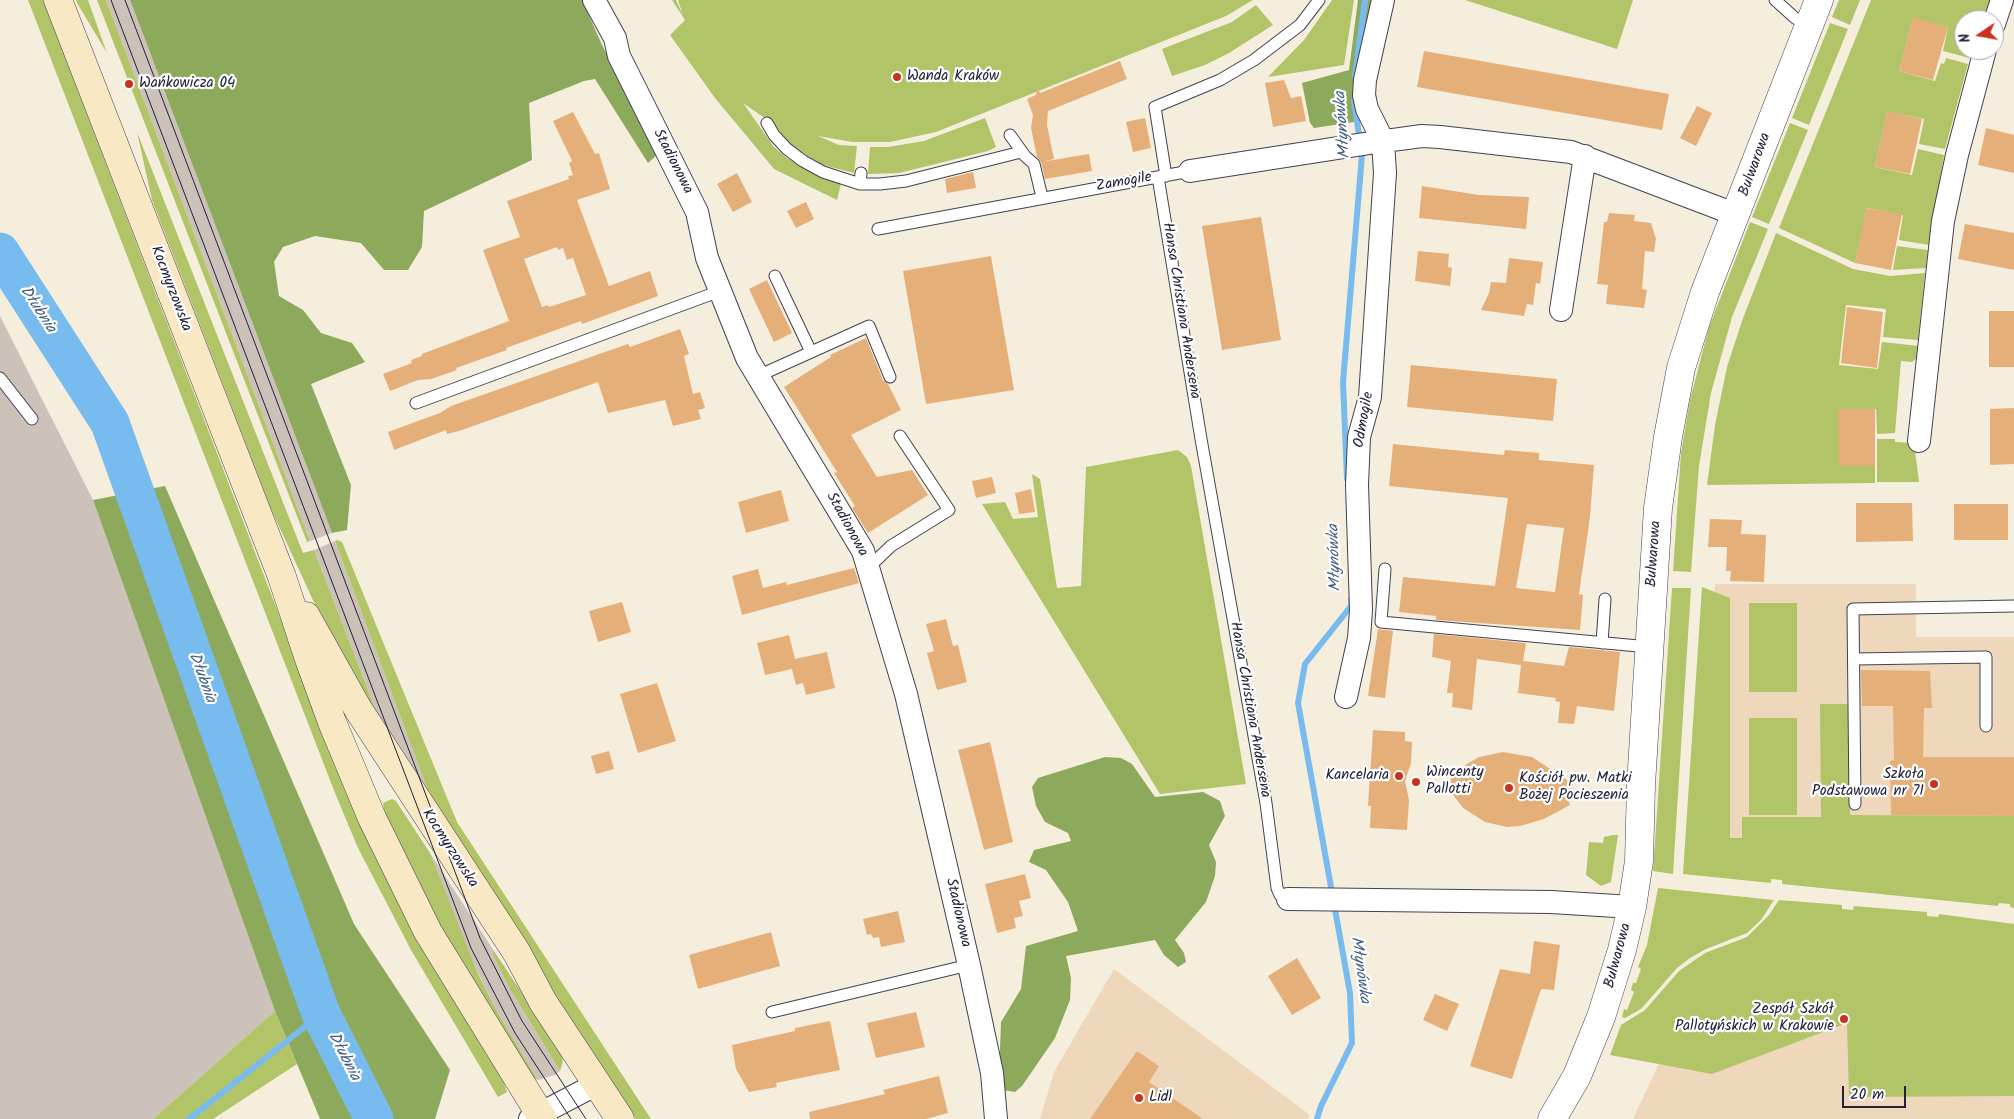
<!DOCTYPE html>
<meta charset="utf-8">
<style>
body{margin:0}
#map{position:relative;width:2014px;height:1119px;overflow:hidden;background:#f6eedc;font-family:Kalam,sans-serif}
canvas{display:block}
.north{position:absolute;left:1954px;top:10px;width:50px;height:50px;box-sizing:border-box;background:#fff;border:1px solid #a7a7b1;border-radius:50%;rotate:258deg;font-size:14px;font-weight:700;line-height:20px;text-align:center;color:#22223b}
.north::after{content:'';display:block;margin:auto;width:18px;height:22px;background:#c8321e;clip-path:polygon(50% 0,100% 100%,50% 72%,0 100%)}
.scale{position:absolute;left:1842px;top:1086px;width:64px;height:22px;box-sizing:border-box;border:2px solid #22223b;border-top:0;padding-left:6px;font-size:15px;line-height:18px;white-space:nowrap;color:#22223b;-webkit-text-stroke:4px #fff;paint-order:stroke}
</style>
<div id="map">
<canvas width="2014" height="1119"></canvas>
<div class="north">N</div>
<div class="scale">20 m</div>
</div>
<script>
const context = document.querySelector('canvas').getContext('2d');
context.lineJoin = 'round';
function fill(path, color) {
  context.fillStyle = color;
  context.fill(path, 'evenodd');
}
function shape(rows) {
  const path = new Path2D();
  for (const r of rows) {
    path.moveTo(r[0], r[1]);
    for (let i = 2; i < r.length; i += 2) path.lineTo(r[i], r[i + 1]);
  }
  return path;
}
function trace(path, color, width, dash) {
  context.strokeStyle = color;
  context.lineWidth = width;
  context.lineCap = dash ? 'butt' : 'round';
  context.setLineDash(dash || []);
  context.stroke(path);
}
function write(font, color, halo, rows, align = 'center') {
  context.font = font + ' Kalam,sans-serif';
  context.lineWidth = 4.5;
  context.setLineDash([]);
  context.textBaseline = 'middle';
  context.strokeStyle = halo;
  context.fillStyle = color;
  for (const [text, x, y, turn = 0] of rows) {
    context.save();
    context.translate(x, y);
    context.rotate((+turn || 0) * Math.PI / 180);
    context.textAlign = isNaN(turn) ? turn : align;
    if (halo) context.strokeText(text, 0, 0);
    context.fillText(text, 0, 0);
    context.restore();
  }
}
const built = shape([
 [1715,584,1916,584,1916,637,2014,637,2014,816,1890,835,1704,841],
 [1114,969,1310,1115,1308,1119,1040,1119,1054,1072],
 [2014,977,2014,1119,1633,1119,1660,1061]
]);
const industrial = shape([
 [106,0,130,0,332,533,310,541],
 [0,316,93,500,275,1011,153,1119,0,1119],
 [335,541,440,823,386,737,314,550],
 [430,853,494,951,492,953,510,989,560,1071,555,1075,538,1080,498,1013,469,955]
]);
const green = shape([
 [28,0,43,0,321,724,455,1001,504,1083,507,1092,498,1097,411,950,358,848,335,793],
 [76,0,88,0,107,53,77,3],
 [97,0,106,0,310,541,307,542],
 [672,0,676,0,683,15,678,0,1253,0,1226,16,936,132,890,142,853,142,818,136,839,145,857,146,854,173,823,165,796,149,787,142,775,125,743,103,774,147,787,158,822,178,841,184,837,200,774,169,715,98,670,35,685,20],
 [1332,0,1354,0,1344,65,1268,77,1304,40],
 [1465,0,1633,0,1617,49],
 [1839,0,1860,0,1850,25,1832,17],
 [1871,0,1990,0,1983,20,1964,20,1964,50,1976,50,1973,59,1943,51,1948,27,1913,18,1899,71,1935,81,1941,63,1944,64,1946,58,1968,64,1945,149,1919,144,1924,119,1887,112,1875,167,1912,175,1918,149,1944,155,1929,245,1899,240,1903,215,1867,208,1855,263,1779,228],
 [1256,5,1273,25,1229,53,1205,65,1172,76,1162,49,1232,22],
 [1830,23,1848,29,1809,125,1792,118],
 [985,118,996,147,988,151,899,173,868,174,870,147,888,147,924,141],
 [1790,123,1808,130,1769,224,1752,217],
 [137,132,303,553,314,550,386,737,317,609,271,509,152,200],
 [1750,222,1768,229,1732,317,1711,393,1699,466,1691,572,1673,571,1681,453,1690,400,1709,327],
 [1776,233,1853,269,1890,276,1925,273,1918,340,1883,337,1886,309,1846,305,1839,365,1878,369,1882,342,1919,346,1918,357,1912,362,1901,361,1895,433,1877,434,1876,409,1839,409,1839,466,1875,466,1875,483,1707,485,1715,425,1727,367,1742,321],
 [1897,246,1928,250,1926,268,1893,270],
 [1877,439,1895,439,1895,442,1914,443,1919,482,1877,482],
 [1178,450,1187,457,1191,466,1246,784,1160,794,982,504,1005,502,1013,519,1038,517,1032,474,1040,479,1057,588,1081,586,1086,467],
 [337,540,342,542,457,822,651,1119,636,1119,440,823,335,541],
 [1702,587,1730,598,1730,838,1742,838,1742,817,1821,817,1820,704,1849,704,1850,815,2014,816,2014,908,2010,907,2010,904,1999,903,1998,906,1782,884,1782,880,1771,879,1771,883,1683,874],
 [1672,588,1691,588,1673,874,1653,871],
 [1749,603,1797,603,1797,692,1749,692],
 [1749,718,1797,718,1797,815,1749,815],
 [392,799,396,801,430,853,478,974,498,1013,538,1080,532,1077,446,938,385,815,383,803],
 [1613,835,1618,835,1611,882,1601,886,1586,875,1589,842,1603,843,1604,837],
 [1658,888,1774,900,1761,920,1747,933,1706,949,1690,958,1677,968,1641,1009,1625,1018,1622,1017,1624,1009,1627,1010,1634,992,1631,990,1633,983,1636,983,1641,969,1638,967,1647,945],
 [1779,900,1842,905,1842,909,1853,910,1854,906,1927,912,1927,916,1938,917,1939,914,2014,924,2014,1096,1849,1097,1847,1023,1712,1074,1610,1055,1621,1025,1645,1010,1679,971,1705,953,1747,937,1769,915],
 [494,951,560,1050,563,1061,560,1071,510,989,492,953],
 [275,1011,297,1064,213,1119,153,1119]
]);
const forest = shape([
 [130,0,582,0,602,45,659,153,648,163,595,79,584,81,529,103,532,160,424,211,422,247,408,270,384,270,361,243,315,236,283,247,274,262,279,296,303,310,321,333,352,343,365,362,311,384,351,485,347,530,332,533],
 [1358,0,1381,0,1361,121,1314,128,1310,123,1302,83,1349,70],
 [165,486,354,924,450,1070,435,1119,320,1119,275,1011,93,500],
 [1105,757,1121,758,1132,764,1155,797,1203,792,1220,801,1225,816,1209,845,1216,862,1215,876,1206,902,1175,940,1184,953,1186,962,1178,967,1164,955,1155,940,1066,956,1071,978,1070,1000,1055,1038,1022,1086,1015,1092,1002,1090,999,1076,1001,1022,1021,989,1026,946,1078,931,1068,902,1046,870,1029,862,1034,850,1071,841,1068,833,1045,822,1036,806,1032,787,1038,778]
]);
const stream = shape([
 [1355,76,1365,0],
 [1347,479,1343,382,1362,155,1354,101],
 [189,1119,321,1014],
 [1317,1119,1321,1106,1352,1043,1350,993,1298,703,1305,664,1351,606,1351,599]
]);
const river = shape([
 [0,252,110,423,321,1014,374,1119]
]);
const building = shape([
 [1913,17,1948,27,1933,80,1899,71],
 [1424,51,1669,94,1662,130,1417,87],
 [1120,61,1127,79,1048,111,1047,125,1054,159,1041,162,1037,157,1031,128,1033,115,1027,99,1036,95,1037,87,1040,93],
 [1284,80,1291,98,1301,96,1306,121,1273,127,1265,83],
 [1697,106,1712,113,1696,146,1680,138],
 [1887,111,1922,119,1910,174,1875,167],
 [573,112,595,154,599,153,610,189,577,200,609,286,650,271,658,296,582,324,581,321,506,348,507,350,456,368,457,370,431,379,418,380,390,391,383,374,412,363,411,360,422,356,422,354,509,321,483,250,520,237,507,201,569,179,568,176,573,175,569,163,572,161,553,121],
 [557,247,558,250,563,248,567,260,573,258,586,295,549,307,548,305,542,307,524,259],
 [1145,118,1151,148,1133,152,1126,122],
 [1986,128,2014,135,2014,173,1978,165],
 [1089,154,1092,171,1045,179,1041,162],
 [973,172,976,188,947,193,945,179],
 [737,173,752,202,733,212,717,184],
 [1422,186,1479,195,1529,197,1526,229,1419,218],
 [806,202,814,219,796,228,787,211],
 [1866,208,1902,214,1891,270,1855,263],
 [1609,213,1635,215,1634,221,1651,223,1656,239,1654,252,1645,251,1642,289,1647,290,1644,308,1606,304,1608,285,1597,284,1604,222,1607,222],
 [1261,217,1281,340,1222,350,1202,226],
 [1965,224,2014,233,2014,270,1958,259],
 [1418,251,1449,254,1448,267,1452,268,1450,286,1415,281],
 [991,256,1014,390,926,404,903,271],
 [1509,258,1543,262,1540,284,1536,283,1533,305,1527,304,1524,316,1481,310,1489,293,1491,282,1506,283],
 [767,280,792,333,774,342,749,289],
 [1847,307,1883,312,1877,368,1841,363],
 [1989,311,2014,311,2014,367,1989,367],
 [680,329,689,354,684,356,693,394,700,392,705,408,698,410,701,419,673,426,665,400,608,413,598,382,459,431,447,434,446,430,394,450,388,432,440,413,451,406,602,353,628,344,630,347],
 [866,338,883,380,888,384,901,410,851,435,877,477,912,470,928,495,868,533,852,508,855,506,834,473,837,472,784,387,831,357,830,355],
 [1411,365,1557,379,1553,421,1407,407],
 [2014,408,2014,464,1990,465,1990,409],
 [1838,409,1875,409,1875,466,1839,466],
 [1393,444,1504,455,1505,450,1539,453,1539,460,1594,465,1590,517,1579,594,1583,595,1580,630,1436,620,1436,616,1399,612,1403,577,1495,586,1508,498,1389,486],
 [1527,524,1564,528,1555,592,1516,588],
 [992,477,996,493,976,498,972,481],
 [1031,489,1035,512,1019,514,1015,493],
 [781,490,789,521,746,533,738,502],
 [1856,503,1912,503,1913,541,1856,542],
 [1954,504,2008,504,2008,540,1954,540],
 [1710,519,1742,520,1741,534,1766,535,1764,582,1730,581,1731,571,1726,571,1727,547,1708,547],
 [854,568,859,583,742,615,732,576,758,569,763,588,786,582,787,585],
 [622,602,631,632,598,642,589,611],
 [946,619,953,646,958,645,967,682,937,690,927,653,934,651,926,624],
 [1378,629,1393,631,1385,698,1368,696],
 [1434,634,1526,643,1523,661,1564,666,1569,647,1620,652,1614,711,1577,706,1574,724,1558,723,1560,702,1555,701,1556,698,1518,693,1521,665,1477,659,1472,710,1452,707,1453,693,1447,693,1451,661,1432,657],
 [789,635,795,659,827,652,835,688,806,695,803,683,796,685,792,669,765,675,757,643],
 [1861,670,1930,671,1932,708,1924,708,1923,757,2014,757,2014,816,1891,815,1890,761,1894,760,1893,706,1862,706],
 [657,683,676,741,638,753,620,694],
 [1373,730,1405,732,1405,741,1412,742,1411,763,1405,781,1409,800,1407,830,1370,828,1371,806,1368,806],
 [990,742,1013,842,984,850,958,750],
 [609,751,614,769,596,774,591,756],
 [1503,752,1532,757,1573,784,1568,798,1570,805,1544,819,1520,826,1507,827,1485,822,1463,808,1450,791,1451,777,1467,764,1479,757],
 [1025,874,1031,898,1019,901,1023,916,1014,918,1016,928,997,933,985,884],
 [898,911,905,942,881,947,879,937,873,938,871,934,867,935,863,919],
 [771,932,780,966,698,989,689,955],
 [1534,941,1560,945,1554,990,1542,989,1540,992,1512,1079,1470,1066,1500,969,1530,974],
 [1297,958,1321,998,1292,1015,1268,976],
 [1435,994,1459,1004,1447,1031,1423,1020],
 [916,1012,925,1047,876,1058,867,1023],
 [830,1021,840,1070,776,1083,777,1087,749,1092,736,1069,732,1045,795,1031,795,1028],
 [1137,1051,1159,1066,1149,1082,1203,1119,1090,1119],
 [939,1076,948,1113,926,1119,810,1119,809,1112,885,1094,883,1090]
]);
const service = shape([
 [1775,0,1795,18,1809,25],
 [767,123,774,135,787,149,803,161,823,172,860,184],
 [1010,135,1025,156,1034,164,1042,197],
 [861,173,860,184,880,184,906,181,1021,152],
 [1166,176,1155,107,1220,80,1254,60,1300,25,1319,0],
 [1158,177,1201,439,1266,803,1277,888,1280,895,1288,899],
 [878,229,1190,171],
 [775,276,811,352],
 [758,376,869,326,890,377],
 [0,378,32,419],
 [416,403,720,291],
 [868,568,891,546,949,510,900,436],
 [1385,569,1381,622,1649,647],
 [1602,643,1605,599],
 [1854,659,1986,657,1986,726],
 [1855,804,1853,609,2014,606],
 [772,1012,969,965]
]);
const minor = shape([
 [594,0,615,38,619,56,697,212,707,258,747,358,863,551,906,694,969,965,992,1073,996,1119],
 [1994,24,2002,0],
 [1190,171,1370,143,1422,136,1440,137,1571,152,1737,215],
 [1561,310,1585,156],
 [1919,441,1943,221,1957,155,1985,50],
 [1346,697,1359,638,1361,610,1357,485,1359,437,1370,397,1385,173,1383,141,1367,109,1364,95,1365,80,1383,0],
 [1288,899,1551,902,1632,907],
 [530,1119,597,1084]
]);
const tertiary = shape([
 [1552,1119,1577,1076,1601,1017,1622,950,1632,907,1639,861,1641,785,1658,508,1668,437,1681,368,1705,292,1819,0]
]);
const secondary = shape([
 [58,0,282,577,309,659,332,722,372,818,428,932,543,1119],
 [306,616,358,709,517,953,543,1002,620,1119]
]);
const tram = shape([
 [111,0,471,948,515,1033,571,1119],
 [125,0,480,938,522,1021,586,1119]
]);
const markers = [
 [897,77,5,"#c8321e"],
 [129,84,5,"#c8321e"],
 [1399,776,5,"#c8321e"],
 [1416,782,5,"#c8321e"],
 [1934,784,5,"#c8321e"],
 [1509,788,5,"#c8321e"],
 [1844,1019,5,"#c8321e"],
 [1139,1098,5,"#c8321e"]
];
const poiNames = [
 ["Wanda Kraków",907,77],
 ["Wańkowicza 04",139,84],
 ["Wincenty",1426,773],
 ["Pallotti",1426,790],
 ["Szkoła",1924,775,"right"],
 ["Podstawowa nr 71",1924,792,"right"],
 ["Kancelaria",1389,776,"right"],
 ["Kościół pw. Matki",1519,779],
 ["Bożej Pocieszenia",1519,796],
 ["Zespół Szkół",1834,1010,"right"],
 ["Pallotyńskich w Krakowie",1834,1027,"right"],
 ["Lidl",1149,1098]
];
const streetNames = [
 ["Stadionowa",672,162,63],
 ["Bulwarowa",1756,165,-70],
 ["Zamogile",1124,183,-10],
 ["Kocmyrzowska",170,289,69],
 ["Hansa Christiana Andersena",1180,311,81],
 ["Odmogile",1365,420,-80],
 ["Stadionowa",846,525,61],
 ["Bulwarowa",1655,554,-86],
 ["Hansa Christiana Andersena",1249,710,80],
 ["Kocmyrzowska",449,849,57],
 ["Stadionowa",957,913,77],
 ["Bulwarowa",1619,956,-75]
];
const waterNames = [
 ["Młynówka",1344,125,-94],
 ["Dłubnia",37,310,57],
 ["Młynówka",1336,558,-92],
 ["Dłubnia",201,678,70],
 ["Młynówka",1359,970,82],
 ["Dłubnia",343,1057,63]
];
fill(built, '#eed7bb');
fill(industrial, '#ccc2b9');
fill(green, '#b2c468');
fill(forest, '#8daa5c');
trace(stream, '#78bbee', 6);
trace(river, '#78bbee', 39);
fill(building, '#e5af7a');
trace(service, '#424153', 13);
trace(minor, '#424153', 24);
trace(tertiary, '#424153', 29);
trace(secondary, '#424153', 29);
trace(service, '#fff', 11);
trace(minor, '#fff', 22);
trace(tertiary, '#fff', 28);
trace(secondary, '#f8e8c3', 28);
trace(tram, '#22223b', 1);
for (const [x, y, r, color] of markers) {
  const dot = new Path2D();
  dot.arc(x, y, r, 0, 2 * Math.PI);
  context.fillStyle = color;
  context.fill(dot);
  trace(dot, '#fff', 2);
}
write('15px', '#22223b', '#fff', poiNames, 'left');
write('15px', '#22223b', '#fff', streetNames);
write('italic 16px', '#445f83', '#fff', waterNames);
</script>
